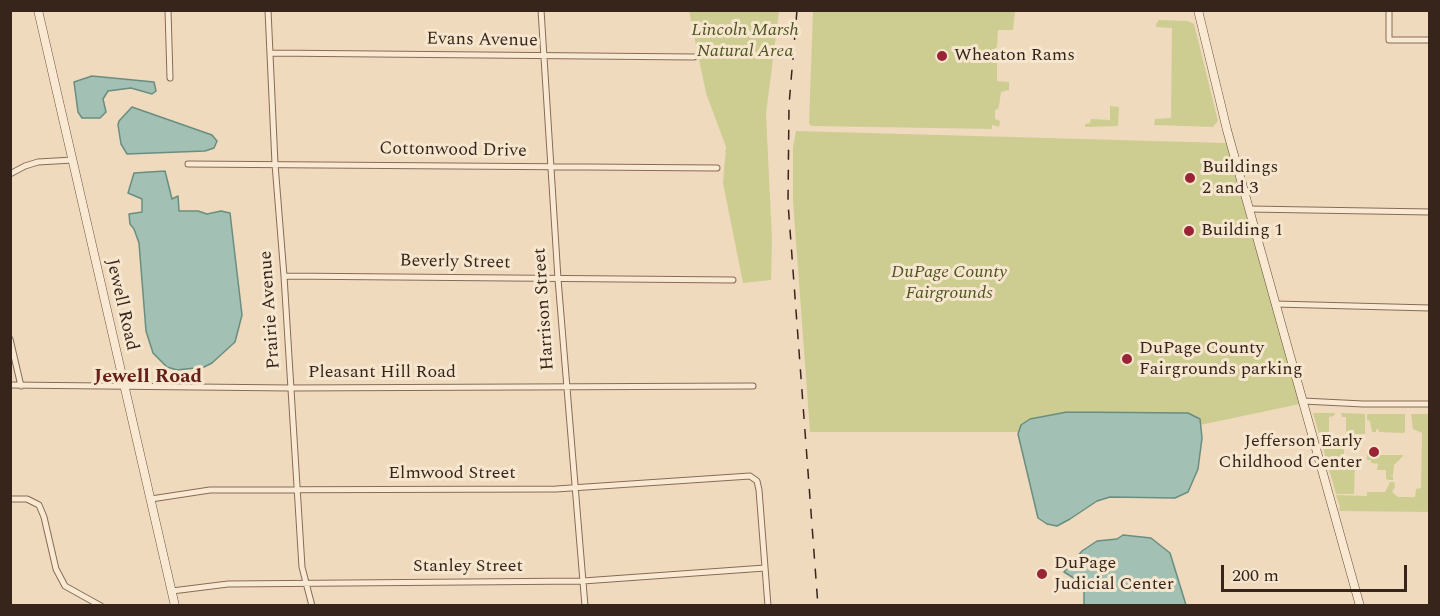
<!DOCTYPE html>
<style>
body{margin:0}
#map{position:relative;width:1440px;height:616px;overflow:hidden;background:#efdabe;font-family:Spectral,serif}
canvas{display:block}
.frame{position:absolute;inset:0;border:12px solid #37251c;pointer-events:none}
.scale{position:absolute;left:1221px;top:565px;width:186px;height:27px;box-sizing:border-box;border:3px solid #37251c;border-top:0;padding-left:8px;font-size:18px;line-height:21px;white-space:nowrap;color:#37251c;-webkit-text-stroke:4px #f6e6ce;paint-order:stroke}
</style>
<div id="map">
<canvas width="1440" height="616"></canvas>
<div class="frame"></div>
<div class="scale">200 m</div>
</div>
<script>
const context = document.querySelector('canvas').getContext('2d');
context.lineJoin = 'round';
function fill(path, color) {
  context.fillStyle = color;
  context.fill(path, 'evenodd');
}
function shape(rows) {
  const path = new Path2D();
  for (const r of rows) {
    path.moveTo(r[0], r[1]);
    for (let i = 2; i < r.length; i += 2) path.lineTo(r[i], r[i + 1]);
  }
  return path;
}
function trace(path, color, width, dash) {
  context.strokeStyle = color;
  context.lineWidth = width;
  context.lineCap = dash ? 'butt' : 'round';
  context.setLineDash(dash || []);
  context.stroke(path);
}
function write(font, color, halo, rows, align = 'center') {
  context.font = font + ' Spectral,serif';
  context.lineWidth = 6;
  context.setLineDash([]);
  context.textBaseline = 'middle';
  context.strokeStyle = halo;
  context.fillStyle = color;
  for (const [text, x, y, turn = 0] of rows) {
    context.save();
    context.translate(x, y);
    context.rotate((+turn || 0) * Math.PI / 180);
    context.textAlign = isNaN(turn) ? turn : align;
    if (halo) context.strokeText(text, 0, 0);
    context.fillText(text, 0, 0);
    context.restore();
  }
}
const green = shape([
 [689,11,779,11,766,114,772,239,771,280,743,283,723,183,726,147,706,93],
 [813,11,1015,11,1013,30,998,30,997,47,994,49,994,51,997,51,997,81,1009,82,1009,90,1001,92,999,106,998,109,995,110,995,119,1000,121,999,127,992,125,992,129,812,126,809,124],
 [1159,20,1188,21,1194,24,1218,121,1213,127,1154,125,1155,119,1171,118,1172,28,1156,27,1156,24],
 [1110,106,1119,107,1118,126,1085,127,1085,124,1090,123,1091,119,1110,120],
 [796,131,1226,143,1300,404,1200,425,1027,432,810,432,793,201,793,147],
 [1313,413,1335,413,1334,416,1329,417,1329,442,1344,443,1344,461,1355,462,1354,494,1336,494],
 [1341,413,1365,414,1365,434,1346,434,1346,417,1342,417],
 [1367,414,1405,414,1405,431,1404,433,1379,432,1379,430,1376,429,1376,432,1372,432,1370,421,1367,420],
 [1411,414,1429,414,1429,512,1339,511,1340,507,1336,495,1367,496,1367,492,1385,492,1390,482,1394,482,1395,487,1392,492,1398,497,1415,497,1416,489,1421,488,1422,433,1413,429],
 [1367,455,1403,455,1403,456,1394,465,1393,475,1390,475,1393,476,1393,480,1389,480,1386,479,1386,470,1377,470,1378,464,1389,465,1371,463,1371,460,1367,460]
]);
const water = shape([
 [92,76,154,82,156,91,152,94,131,88,108,91,103,99,106,112,100,118,82,118,78,112,74,82,92,76],
 [132,107,212,135,217,141,214,148,205,151,127,154,121,144,118,125,119,121,132,107],
 [165,171,172,199,178,196,179,211,198,211,207,214,221,211,230,213,242,315,235,342,212,363,204,367,177,370,167,367,153,353,146,331,139,243,134,229,130,224,129,214,142,212,142,199,128,193,134,173,165,171],
 [1067,412,1188,413,1200,419,1202,438,1198,469,1188,492,1175,498,1110,497,1097,501,1070,519,1057,526,1047,524,1038,518,1018,434,1021,425,1030,419,1067,412],
 [1123,535,1151,538,1170,553,1186,605,1084,605,1084,590,1080,582,1064,572,1082,551,1097,541,1117,539,1123,535]
]);
const street = shape([
 [168,10,170,78],
 [268,10,275,164,284,276,302,567,312,606],
 [541,10,558,279,585,606],
 [1389,10,1389,40,1430,40],
 [270,53,694,57],
 [188,164,717,168],
 [10,174,25,166,38,162,73,160],
 [1249,209,1430,212],
 [284,276,733,280],
 [1275,304,1430,308],
 [10,339,21,386],
 [10,385,290,388,753,386],
 [1303,401,1363,404,1430,404],
 [10,499,27,499,39,505,44,517,56,569,65,586,101,606],
 [151,499,210,490,556,489,750,476,757,481,759,490,768,606],
 [172,591,228,584,583,581,765,568]
]);
const secondary = shape([
 [38,10,175,606],
 [1198,10,1227,130,1360,606]
]);
const rail = shape([
 [797,10,789,105,788,203,818,606]
]);
const markers = [
 [942,56,6,"#992534"],
 [1190,178,6,"#992534"],
 [1189,231,6,"#992534"],
 [1127,359,6,"#992534"],
 [1374,452,6,"#992534"],
 [1042,574,6,"#992534"]
];
const parkNames = [
 ["Lincoln Marsh",745,31],
 ["Natural Area",745,52],
 ["DuPage County",949,273],
 ["Fairgrounds",949,294]
];
const streetNames = [
 ["Evans Avenue",482,41,1],
 ["Cottonwood Drive",453,151,1],
 ["Beverly Street",455,263,1],
 ["Jewell Road",121,305,77],
 ["Harrison Street",545,309,-94],
 ["Prairie Avenue",271,310,-94],
 ["Pleasant Hill Road",382,373],
 ["Elmwood Street",452,474],
 ["Stanley Street",468,567]
];
const poiNames = [
 ["Wheaton Rams",954,56],
 ["Buildings",1202,168],
 ["2 and 3",1202,189],
 ["Building 1",1201,231],
 ["DuPage County",1139,349],
 ["Fairgrounds parking",1139,370],
 ["Jefferson Early",1362,442,"right"],
 ["Childhood Center",1362,463,"right"],
 ["DuPage",1054,564],
 ["Judicial Center",1054,585]
];
const neighbourhoodNames = [
 ["Jewell Road",148,378]
];
fill(green, '#cdcd92');
fill(water, '#a2c0b4');
trace(water, '#698e80', 1.5);
trace(street, '#886b57', 7);
trace(secondary, '#694c3a', 9);
trace(street, '#fae9d2', 5);
trace(secondary, '#fae9d2', 8);
trace(rail, '#37251c', 1.5, [10, 10]);
for (const [x, y, r, color] of markers) {
  const dot = new Path2D();
  dot.arc(x, y, r, 0, 2 * Math.PI);
  context.fillStyle = color;
  context.fill(dot);
  trace(dot, '#f6e6ce', 2);
}
write('italic 18px', '#4e5422', '#f6e6ce', parkNames);
write('18px', '#37251c', '#f6e6ce', streetNames);
write('18px', '#37251c', '#f6e6ce', poiNames, 'left');
write('bold 20px', '#65201a', '#f6e6ce', neighbourhoodNames);
</script>
